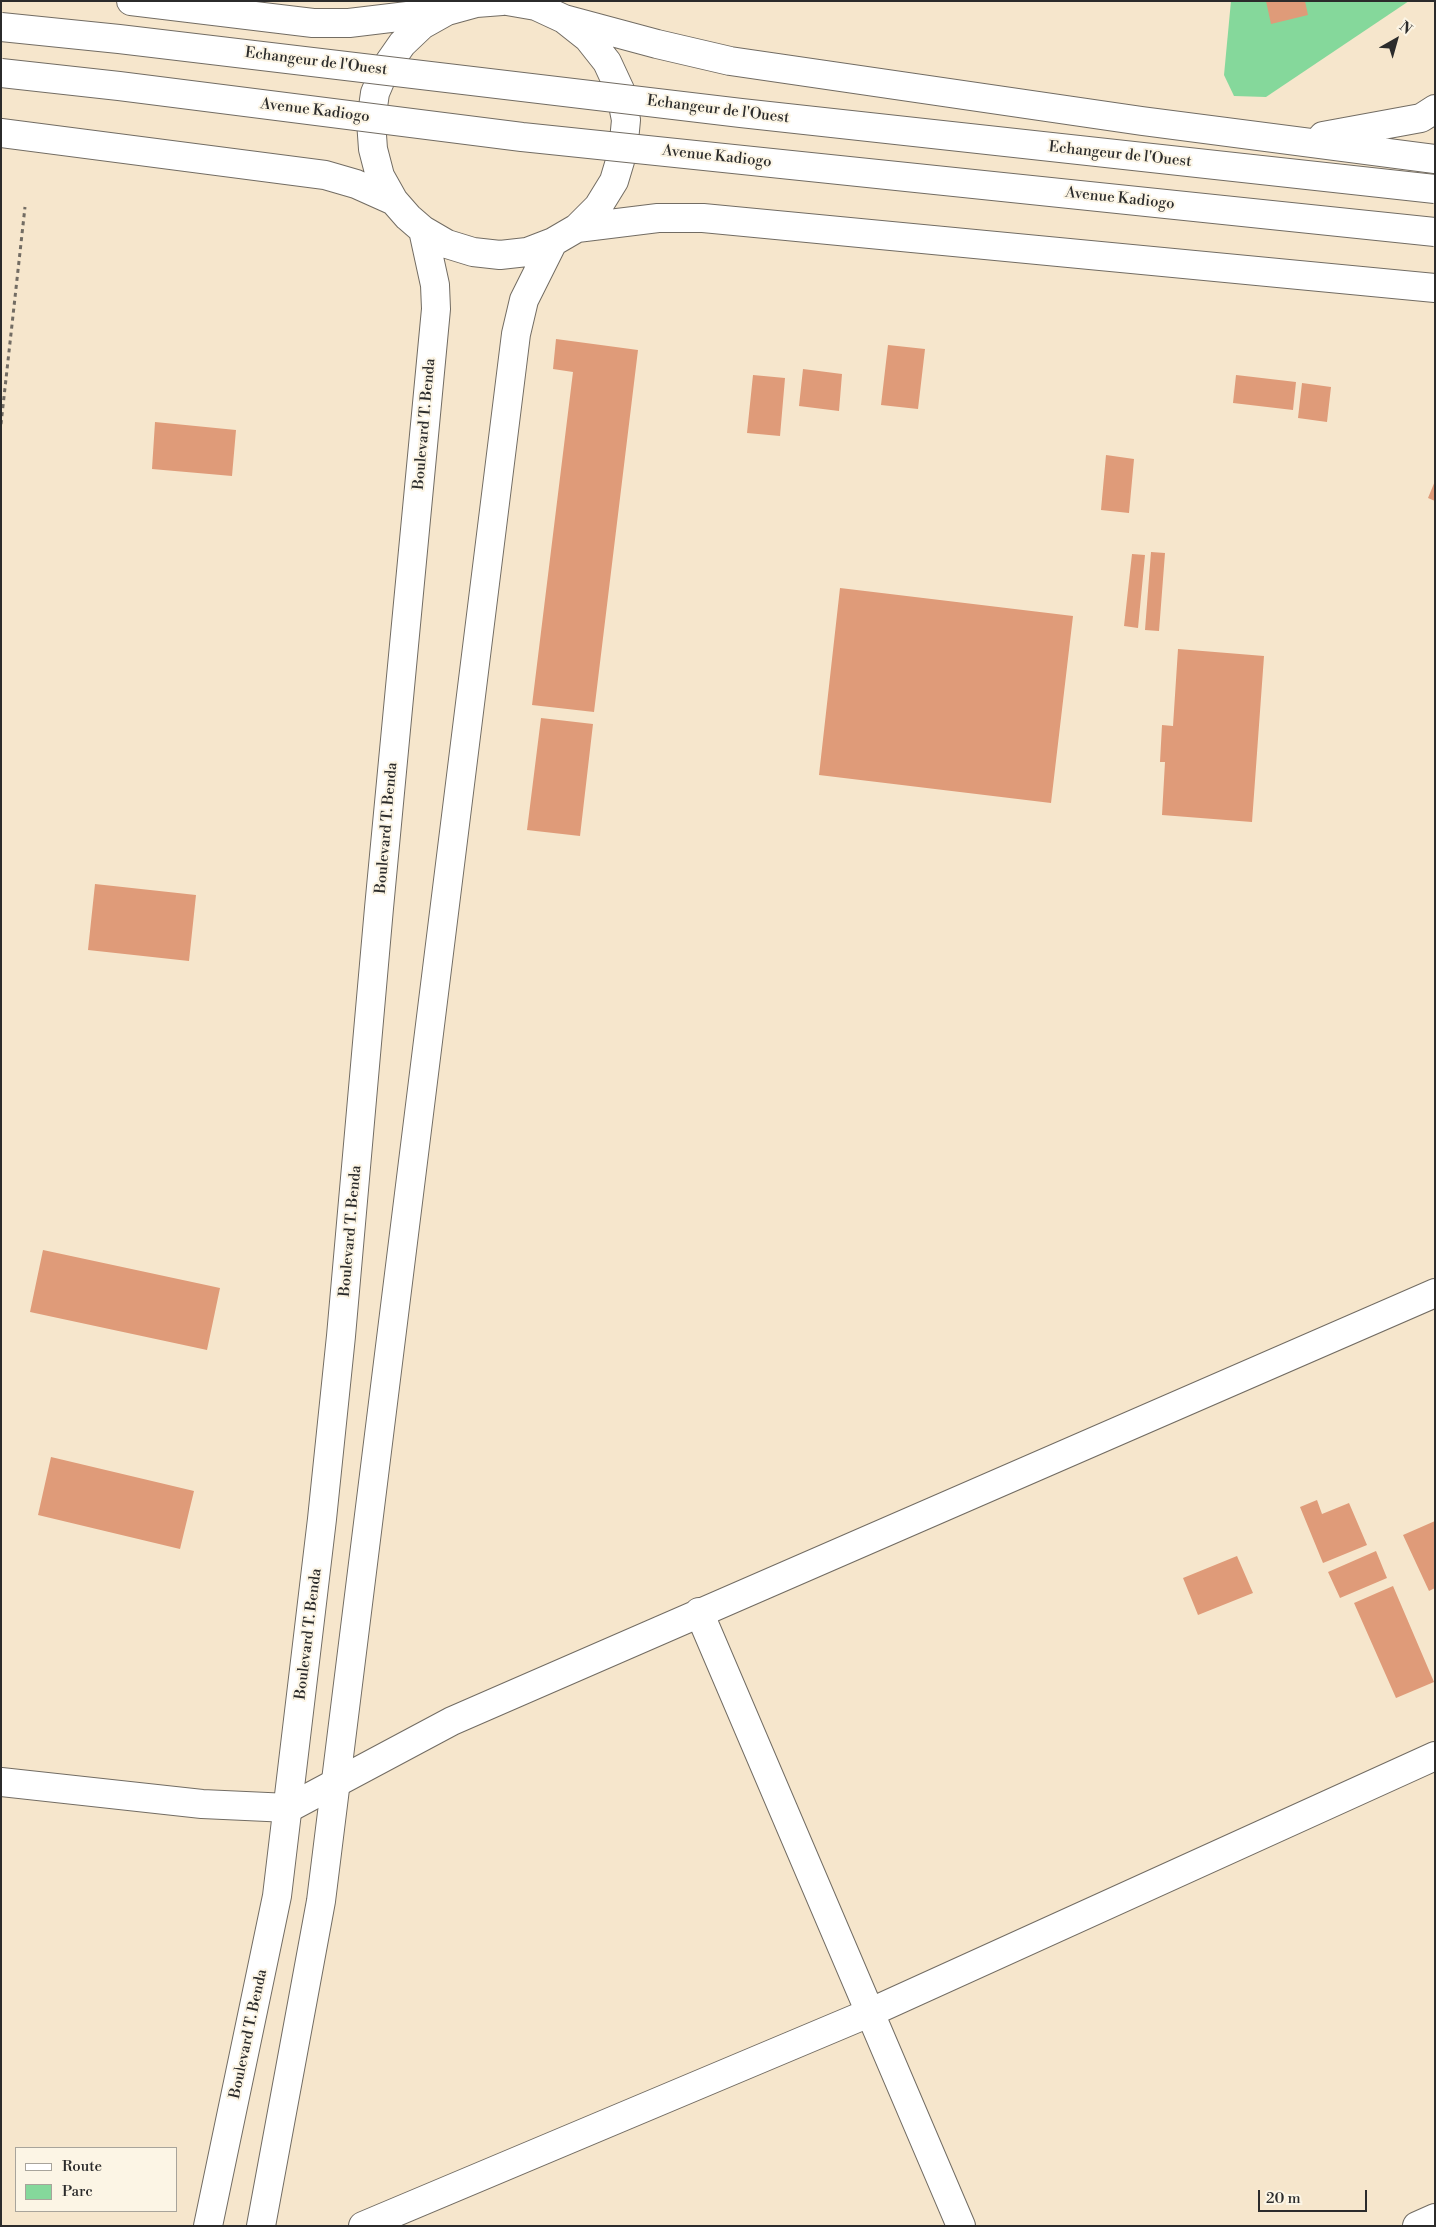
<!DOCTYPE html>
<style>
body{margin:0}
#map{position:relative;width:1436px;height:2227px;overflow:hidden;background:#f6e6cc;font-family:"Libre Bodoni",serif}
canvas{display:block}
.frame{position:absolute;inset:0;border:2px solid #2b2b2b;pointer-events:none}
.legend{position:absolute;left:15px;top:2147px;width:162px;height:65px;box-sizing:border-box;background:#fcf5e5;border:1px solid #a8a49b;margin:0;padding:6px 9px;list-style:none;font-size:15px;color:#2b2b2b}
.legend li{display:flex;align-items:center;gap:10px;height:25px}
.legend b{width:25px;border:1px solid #a8a49b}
.north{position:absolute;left:1371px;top:15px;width:50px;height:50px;-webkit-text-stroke:4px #fcf5e5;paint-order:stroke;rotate:38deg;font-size:14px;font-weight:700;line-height:20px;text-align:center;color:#2b2b2b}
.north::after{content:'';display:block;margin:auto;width:18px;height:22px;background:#2b2b2b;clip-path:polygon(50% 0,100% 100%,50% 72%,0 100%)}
.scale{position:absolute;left:1258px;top:2190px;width:109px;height:22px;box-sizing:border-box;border:2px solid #2b2b2b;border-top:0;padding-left:6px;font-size:15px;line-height:18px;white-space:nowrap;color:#2b2b2b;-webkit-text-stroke:4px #fcf5e5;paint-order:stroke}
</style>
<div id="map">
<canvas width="1436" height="2227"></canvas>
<div class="frame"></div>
<ul class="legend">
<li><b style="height:6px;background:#fff"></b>Route</li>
<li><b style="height:14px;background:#85d89b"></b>Parc</li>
</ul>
<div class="north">N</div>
<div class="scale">20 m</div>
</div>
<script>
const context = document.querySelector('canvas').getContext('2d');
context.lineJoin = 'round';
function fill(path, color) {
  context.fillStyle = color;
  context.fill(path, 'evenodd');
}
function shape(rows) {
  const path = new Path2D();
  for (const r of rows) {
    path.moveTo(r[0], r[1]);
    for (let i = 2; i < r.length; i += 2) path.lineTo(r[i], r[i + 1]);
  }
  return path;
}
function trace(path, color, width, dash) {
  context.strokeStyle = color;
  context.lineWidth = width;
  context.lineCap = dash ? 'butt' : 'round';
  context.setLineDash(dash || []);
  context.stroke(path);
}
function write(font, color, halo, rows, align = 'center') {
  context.font = font + ' "Libre Bodoni",serif';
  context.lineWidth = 4;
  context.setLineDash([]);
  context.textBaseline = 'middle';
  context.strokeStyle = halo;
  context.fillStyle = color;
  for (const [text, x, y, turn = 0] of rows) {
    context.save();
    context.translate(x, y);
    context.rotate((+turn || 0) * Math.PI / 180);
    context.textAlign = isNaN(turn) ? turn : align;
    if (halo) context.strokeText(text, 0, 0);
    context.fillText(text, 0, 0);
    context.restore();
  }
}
const green = shape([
 [1231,1,1409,1,1266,97,1234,96,1224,75]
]);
const building = shape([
 [1266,1,1305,1,1308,15,1271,24],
 [556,339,638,350,594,712,532,705,573,372,553,369],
 [888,345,925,349,918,409,881,405],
 [803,369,842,374,839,411,799,406],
 [753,375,785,378,780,436,747,433],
 [1236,375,1296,382,1293,410,1233,403],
 [1302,383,1331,387,1327,422,1298,418],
 [155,422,236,430,232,476,152,469],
 [1106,455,1134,459,1129,513,1101,510],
 [1435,481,1435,501,1428,498],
 [1151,552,1165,553,1159,631,1145,630],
 [1132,554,1145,555,1138,628,1124,626],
 [840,588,1073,616,1051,803,819,775],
 [1178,649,1264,656,1252,822,1162,815,1165,762,1160,762,1162,725,1173,726],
 [541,718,593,724,580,836,527,830],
 [95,884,196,895,189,961,88,950],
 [43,1250,220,1288,207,1350,30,1312],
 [51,1457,194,1491,180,1549,38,1515],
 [1317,1500,1322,1514,1349,1503,1367,1545,1323,1563,1300,1507],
 [1435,1521,1435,1588,1429,1591,1403,1535],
 [1376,1551,1387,1578,1340,1598,1328,1572],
 [1237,1556,1253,1593,1198,1615,1183,1578],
 [1393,1586,1434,1682,1396,1698,1354,1603]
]);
const path = shape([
 [1,424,25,207]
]);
const minor = shape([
 [699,1612,961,2226],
 [1,1782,202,1804,289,1808,452,1721,1435,1293],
 [363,2226,869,2013,1435,1756],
 [1417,2226,1435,2218]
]);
const highway = shape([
 [131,1,313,23,349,23,440,12],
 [502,1,476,3,447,11,422,25,402,44,386,67,375,93,371,121,373,149,380,176,394,201,408,217,423,230,447,244,473,252,500,255,527,252,553,242,577,228,598,207,614,181,623,151,626,120,620,90,607,62,588,38,564,19,536,6,507,1],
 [564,19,657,44,730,61,1142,121,1435,159],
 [1,133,325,175,356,184,394,201],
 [1323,136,1421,118,1435,109],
 [577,228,658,218,703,218,1435,288],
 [208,2226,277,1896,322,1519,341,1336,379,908,436,309,435,285,423,230],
 [261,2226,321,1901,516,334,524,300,553,242]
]);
const highwayBridge = shape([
 [1,27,119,39,741,113,1435,189],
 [1,73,119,86,522,137,1435,232]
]);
const streetNames = [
 ["Echangeur de l'Ouest",316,62,7],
 ["Echangeur de l'Ouest",718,110,7],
 ["Avenue Kadiogo",315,111,7],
 ["Echangeur de l'Ouest",1120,155,6],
 ["Avenue Kadiogo",717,157,6],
 ["Avenue Kadiogo",1120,199,6],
 ["Boulevard T. Benda",425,424,-85],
 ["Boulevard T. Benda",387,828,-85],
 ["Boulevard T. Benda",351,1231,-85],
 ["Boulevard T. Benda",309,1634,-83],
 ["Boulevard T. Benda",249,2034,-78]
];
fill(green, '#85d89b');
fill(building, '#df9b79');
trace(minor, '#726c63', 30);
trace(highway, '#726c63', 30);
trace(path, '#726c63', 3, [4, 4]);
trace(minor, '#fff', 28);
trace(highway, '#fff', 28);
trace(highwayBridge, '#726c63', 30, []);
trace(highwayBridge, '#fff', 28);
write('15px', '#2b2b2b', '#fcf5e5', streetNames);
</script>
